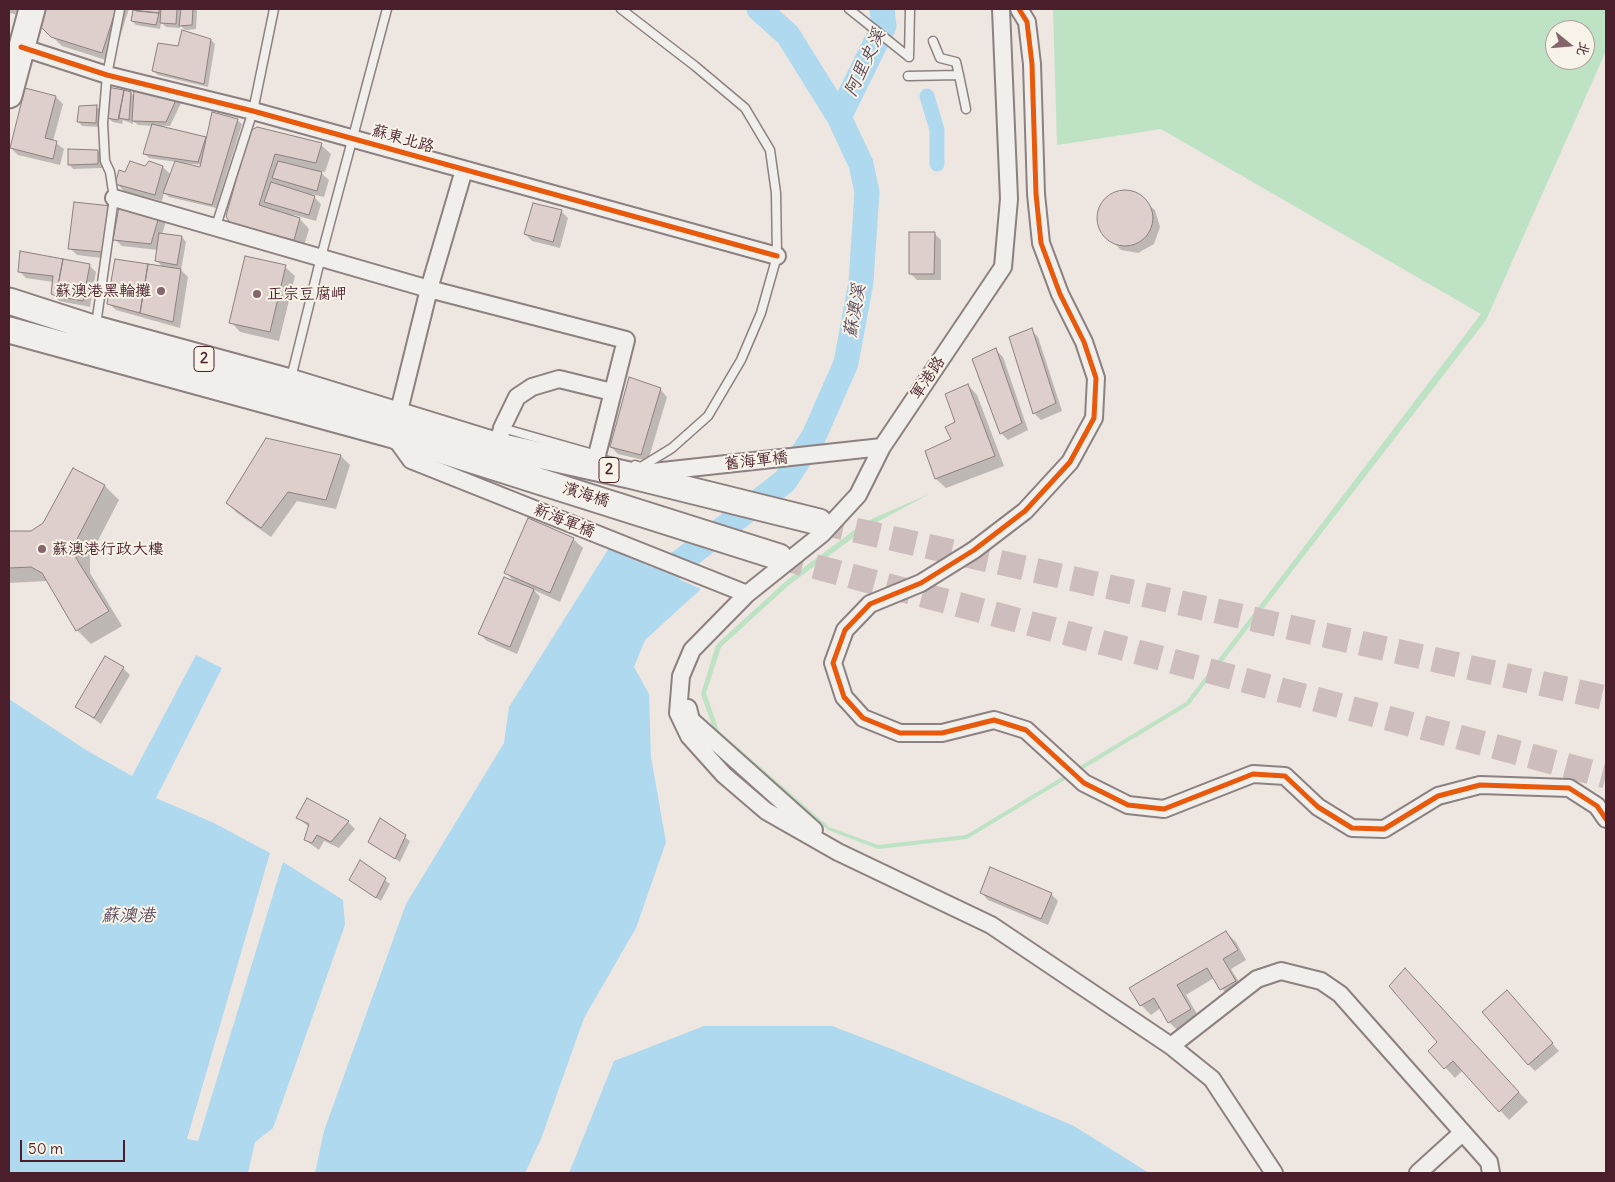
<!DOCTYPE html>
<meta charset="utf-8">
<style>
body{margin:0}
#map{position:relative;width:1615px;height:1182px;overflow:hidden;background:#eee6e1;font-family:Delius,"LXGW WenKai TC",sans-serif}
canvas{display:block}
.frame{position:absolute;inset:0;border:10px solid #4a1f2b;pointer-events:none}
.north{position:absolute;left:1545px;top:20px;width:50px;height:50px;box-sizing:border-box;background:#f7f3e8;border:1px solid #b29e9c;border-radius:50%;rotate:107deg;font-size:14px;font-weight:700;line-height:20px;text-align:center;color:#4a1f2b}
.north::after{content:'';display:block;margin:auto;width:18px;height:22px;background:#83656b;clip-path:polygon(50% 0,100% 100%,50% 72%,0 100%)}
.scale{position:absolute;left:20px;top:1140px;width:105px;height:22px;box-sizing:border-box;border:2px solid #4a1f2b;border-top:0;padding-left:6px;font-size:15px;line-height:18px;white-space:nowrap;color:#4a1f2b;-webkit-text-stroke:4px #f7f3e8;paint-order:stroke}
</style>
<div id="map">
<canvas width="1615" height="1182"></canvas>
<div class="frame"></div>
<div class="north">北</div>
<div class="scale">50 m</div>
</div>
<script>
const context = document.querySelector('canvas').getContext('2d');
context.lineJoin = 'round';
function fill(path, color) {
  context.fillStyle = color;
  context.fill(path, 'evenodd');
}
function shape(rows) {
  const path = new Path2D();
  for (const r of rows) {
    if (r.length === 3) {
      path.moveTo(r[0] + r[2], r[1]);
      path.arc(r[0], r[1], r[2], 0, 2 * Math.PI);
      continue;
    }
    path.moveTo(r[0], r[1]);
    for (let i = 2; i < r.length; i += 2) path.lineTo(r[i], r[i + 1]);
  }
  return path;
}
function trace(path, color, width, dash) {
  context.strokeStyle = color;
  context.lineWidth = width;
  context.lineCap = dash ? 'butt' : 'round';
  context.setLineDash(dash || []);
  context.stroke(path);
}
function write(font, color, halo, rows, align = 'center') {
  context.font = font + ' Delius,"LXGW WenKai TC",sans-serif';
  context.lineWidth = 4;
  context.setLineDash([]);
  context.textBaseline = 'middle';
  context.strokeStyle = halo;
  context.fillStyle = color;
  for (const [text, x, y, turn = 0] of rows) {
    context.save();
    context.translate(x, y);
    context.rotate((+turn || 0) * Math.PI / 180);
    context.textAlign = isNaN(turn) ? turn : align;
    if (halo) context.strokeText(text, 0, 0);
    context.fillText(text, 0, 0);
    context.restore();
  }
}
const green = shape([
 [1053,9,1606,9,1606,51,1486,320,1189,705,967,839,878,849,828,830,715,734,701,694,716,645,787,580,865,522,929,494,868,527,789,585,721,647,706,693,719,731,829,827,878,845,966,835,1186,702,1481,314,1161,129,1057,145],
 [1555,30,1585,30,1585,60,1555,60]
]);
const water = shape([
 [609,548,701,589,645,640,634,667,649,694,651,757,666,842,636,928,584,1018,541,1139,525,1173,315,1173,324,1131,406,904,504,743,509,707],
 [196,655,222,668,156,798,214,823,270,853,187,1139,198,1141,283,862,343,900,345,925,273,1128,255,1142,248,1173,9,1173,9,699,86,750,132,776],
 [704,1026,832,1026,892,1049,1074,1126,1149,1173,569,1173,614,1061]
]);
const shadow = shape([
 [9,9,21,9,19,15,9,13],
 [45,9,129,9,112,62,62,46,40,25],
 [138,9,178,9,182,12,182,9,195,9,197,11,196,29,185,30,180,25,180,28,166,27,161,22,160,29,136,25,132,21],
 [211,40,215,44,208,87,158,75,153,71,179,47],
 [108,88,131,93,135,97,177,99,181,103,170,126,159,126,207,140,237,120,242,124,216,208,169,197,164,193,162,201,124,191,117,184,126,173,146,168,163,167,171,175,176,162,149,158,144,153,153,126,138,125,133,121,133,124,123,120,122,124,113,122,108,118],
 [184,163,202,165,201,169,183,165],
 [56,97,63,104,53,141,64,149,60,165,18,155,11,148],
 [96,106,101,111,100,127,82,126,78,121],
 [257,128,321,145,331,154,325,172,319,171,329,180,324,197,311,194,321,204,316,221,294,215,293,217,300,219,309,229,303,249,242,234],
 [98,151,102,155,102,168,73,169,69,164],
 [1133,192,1155,210,1160,227,1154,244,1138,253,1121,250,1101,230,1098,221,1102,204,1116,193],
 [121,202,166,221,162,235,182,237,186,242,181,270,188,277,180,328,116,310,108,303,163,267,156,260,158,250,122,246,113,238,110,259,77,255,70,248,110,207,119,215],
 [561,211,568,218,560,248,532,241,525,234],
 [934,233,941,240,941,280,917,280,910,273],
 [89,265,96,272,90,307,59,301,52,293,53,282,26,278,19,271],
 [285,267,295,276,279,341,240,332,231,322],
 [1031,330,1038,337,1062,411,1041,420,1034,413],
 [996,350,1003,357,1028,430,1008,440,1001,433],
 [968,385,977,395,1004,466,946,488,936,479,927,452,952,440],
 [660,389,667,397,648,461,618,454,611,447],
 [341,456,350,465,336,509,297,501,271,537,237,513,227,503],
 [73,470,105,486,119,500,90,556,90,573,122,626,91,644,77,630,47,581,9,583,9,532,31,532,44,524],
 [573,539,583,548,560,602,534,590,540,597,517,654,487,641,480,634,516,583,506,573],
 [123,668,130,675,101,724,77,707],
 [298,818,348,822,355,829,339,848,324,841,319,850,305,840,309,827],
 [380,820,410,841,400,862,369,842],
 [360,861,390,884,381,901,350,880],
 [981,892,1051,894,1058,901,1048,925,988,900],
 [1226,932,1236,942,1246,960,1231,969,1244,990,1230,999,1214,978,1186,995,1200,1019,1179,1032,1169,1022,1161,1008,1151,1015,1141,1005],
 [1415,979,1528,1102,1509,1120,1463,1070,1455,1078,1430,1051,1438,1042],
 [1514,999,1559,1051,1535,1071,1528,1064]
]);
const canal = shape([
 [927,96,937,130,937,164]
]);
const river = shape([
 [839,117,884,26,882,9],
 [666,573,785,481,814,436,846,363,861,282,867,192,861,164,839,117,788,35,759,9]
]);
const building = shape([
 [43,9,116,9,102,53,51,37,39,25,43,9],
 [137,9,159,9,159,13,136,11,137,9],
 [161,9,177,9,176,24,160,23,161,9],
 [181,9,193,9,192,25,179,26,181,9],
 [133,10,159,13,156,25,131,21,133,10],
 [182,30,211,39,204,84,152,71,158,43,178,46,182,30],
 [107,87,124,90,118,120,107,118,107,87],
 [25,88,56,96,45,138,57,141,53,159,10,148,25,88],
 [124,90,131,92,129,120,119,118,124,90],
 [134,90,177,98,166,122,132,121,134,90],
 [97,105,96,123,77,122,79,106,97,105],
 [212,112,238,119,212,205,163,193,175,161,200,167,212,112],
 [152,124,206,137,198,162,143,154,152,124],
 [257,127,322,143,316,163,275,154,259,205,300,218,294,240,231,225,226,216,250,131,257,127],
 [68,149,98,150,98,164,68,165,68,149],
 [130,161,145,166,149,161,163,166,155,195,115,184,119,170,125,172,130,161],
 [278,161,322,172,317,191,272,178,278,161],
 [271,182,315,196,309,215,264,202,271,182],
 [1125,218,28],
 [120,201,160,213,151,244,113,240,120,201],
 [74,202,111,206,103,252,68,249,74,202],
 [533,203,562,210,553,242,524,234,533,203],
 [909,232,935,232,934,274,909,274,909,232],
 [159,233,182,236,177,265,155,261,159,233],
 [20,251,63,259,56,296,51,294,53,276,18,272,20,251],
 [245,256,286,265,270,332,229,323,245,256],
 [63,259,90,264,83,301,56,296,63,259],
 [115,259,148,264,140,313,107,304,115,259],
 [148,264,181,269,173,322,140,313,148,264],
 [1032,328,1056,403,1033,414,1009,337,1032,328],
 [996,348,1022,423,1000,434,972,359,996,348],
 [629,377,661,388,641,455,610,447,629,377],
 [968,384,995,456,935,479,925,451,951,439,945,427,955,422,945,394,968,384],
 [266,438,341,455,326,500,288,492,261,528,226,503,266,438],
 [73,468,105,485,76,541,76,558,109,611,76,631,42,573,31,567,9,568,9,531,31,531,43,523,73,468],
 [528,518,574,538,550,593,504,573,528,518],
 [504,577,534,589,510,647,478,634,504,577],
 [105,656,124,667,94,718,75,707,105,656],
 [307,798,349,821,331,842,317,835,312,843,304,840,309,824,296,818,307,798],
 [380,818,406,835,395,859,368,842,380,818],
 [360,860,386,878,376,898,349,880,360,860],
 [990,867,1052,893,1041,919,980,893,990,867],
 [1226,931,1238,950,1223,959,1236,981,1220,990,1207,968,1177,985,1191,1009,1168,1023,1154,998,1140,1006,1129,988,1226,931],
 [1405,968,1519,1092,1499,1112,1453,1061,1444,1069,1428,1051,1437,1042,1389,986,1405,968],
 [1507,990,1553,1043,1528,1065,1482,1012,1507,990]
]);
const primaryTunnel = shape([
 [819,522,1606,698],
 [779,557,1606,776]
]);
const lane = shape([
 [621,9,695,66,745,108,770,150,776,193,777,256,761,313,741,360,708,416,672,448,641,467,635,465],
 [849,9,909,57],
 [933,41,940,58,956,62,959,75],
 [909,57,910,9],
 [908,76,959,75,966,109],
 [216,226,253,111,274,9],
 [96,325,114,198,110,172,105,161,103,123,107,75,120,9],
 [291,378,321,257,387,9],
 [502,428,597,455]
]);
const street = shape([
 [1001,9,1009,199,1003,267,882,447,858,495,822,534,747,594,692,650,681,676,678,713,689,736,724,775,766,811,838,852,991,925,1171,1046,1212,1079,1274,1173],
 [1019,9,1027,22,1032,64,1036,194,1041,243,1060,294,1084,342,1096,378,1094,418,1070,462,1025,511,974,550,921,583,870,604,845,630,833,663,844,697,863,718,900,733,942,733,994,720,1026,730,1084,783,1128,805,1164,809,1253,774,1285,776,1318,807,1352,828,1384,829,1438,796,1480,785,1569,788,1597,806,1606,819],
 [21,47,107,75,253,111,777,256],
 [464,170,429,289,393,435,411,460,747,594],
 [114,198,429,289,626,340,597,455],
 [498,446,502,428,517,397,532,387,559,379,612,392],
 [644,473,882,447],
 [688,708,691,720,814,830],
 [1171,1046,1257,979,1281,971,1321,981,1340,994,1489,1162,1491,1173],
 [1418,1173,1462,1133]
]);
const primary = shape([
 [9,95,32,9],
 [9,301,96,329,290,382,498,446,629,475,819,522],
 [9,330,393,435,779,557]
]);
const cycleway = shape([
 [1019,9,1027,22,1032,64,1036,194,1041,243,1060,294,1084,342,1096,378,1094,418,1070,462,1025,511,974,550,921,583,870,604,845,630,833,663,844,697,863,718,900,733,942,733,994,720,1026,730,1084,783,1128,805,1164,809,1253,774,1285,776,1318,807,1352,828,1384,829,1438,796,1480,785,1569,788,1597,806,1606,819],
 [21,47,107,75,253,111,777,256]
]);
const markers = [
 [161,291,5,"#83656b"],
 [257,294,5,"#83656b"],
 [42,549,5,"#83656b"]
];
const shields = [
 [204,359,20],
 [609,470,20]
];
const shieldNames = [
 ["2",204,359],
 ["2",609,470]
];
const streetNames = [
 ["蘇東北路",403,139,16],
 ["軍港路",928,378,-56],
 ["舊海軍橋",756,461,-6],
 ["濱海橋",586,495,17],
 ["新海軍橋",564,521,22]
];
const poiNames = [
 ["蘇澳港黑輪攤",151,291,"right"],
 ["正宗豆腐岬",267,294],
 ["蘇澳港行政大樓",52,549]
];
const waterNames = [
 ["阿里史溪",865,63,-65],
 ["蘇澳溪",855,311,-80],
 ["蘇澳港",128,916]
];
fill(green, '#bee2c4');
fill(water, '#afd9ef');
fill(shadow, '#0003');
trace(canal, '#afd9ef', 15);
trace(river, '#afd9ef', 25);
fill(building, '#dfcfcc');
trace(building, '#8c8080', 1);
trace(primaryTunnel, '#cdbebd', 25, [25, 12]);
trace(lane, '#8c8080', 11);
trace(street, '#8c8080', 20);
trace(primary, '#8c8080', 29);
trace(lane, '#f1efeb', 8);
trace(street, '#f1efeb', 16);
trace(primary, '#f1efeb', 25);
trace(cycleway, '#e8590c', 5);
for (const [x, y, r, color] of markers) {
  const dot = new Path2D();
  dot.arc(x, y, r, 0, 2 * Math.PI);
  context.fillStyle = color;
  context.fill(dot);
  trace(dot, '#f7f3e8', 2);
}
for (const [x, y, w] of shields) {
  const box = new Path2D();
  box.roundRect(x - w / 2, y - 12.5, w, 25, 4);
  context.fillStyle = '#f7f3e8';
  context.fill(box);
  trace(box, '#4a1f2b', 1);
}
write('bold 15px', '#4a1f2b', null, shieldNames);
write('16px', '#4a1f2b', '#f7f3e8', streetNames);
write('16px', '#4a1f2b', '#f7f3e8', poiNames, 'left');
write('italic 18px', '#5c4c5e', '#f7f3e8', waterNames);
</script>
